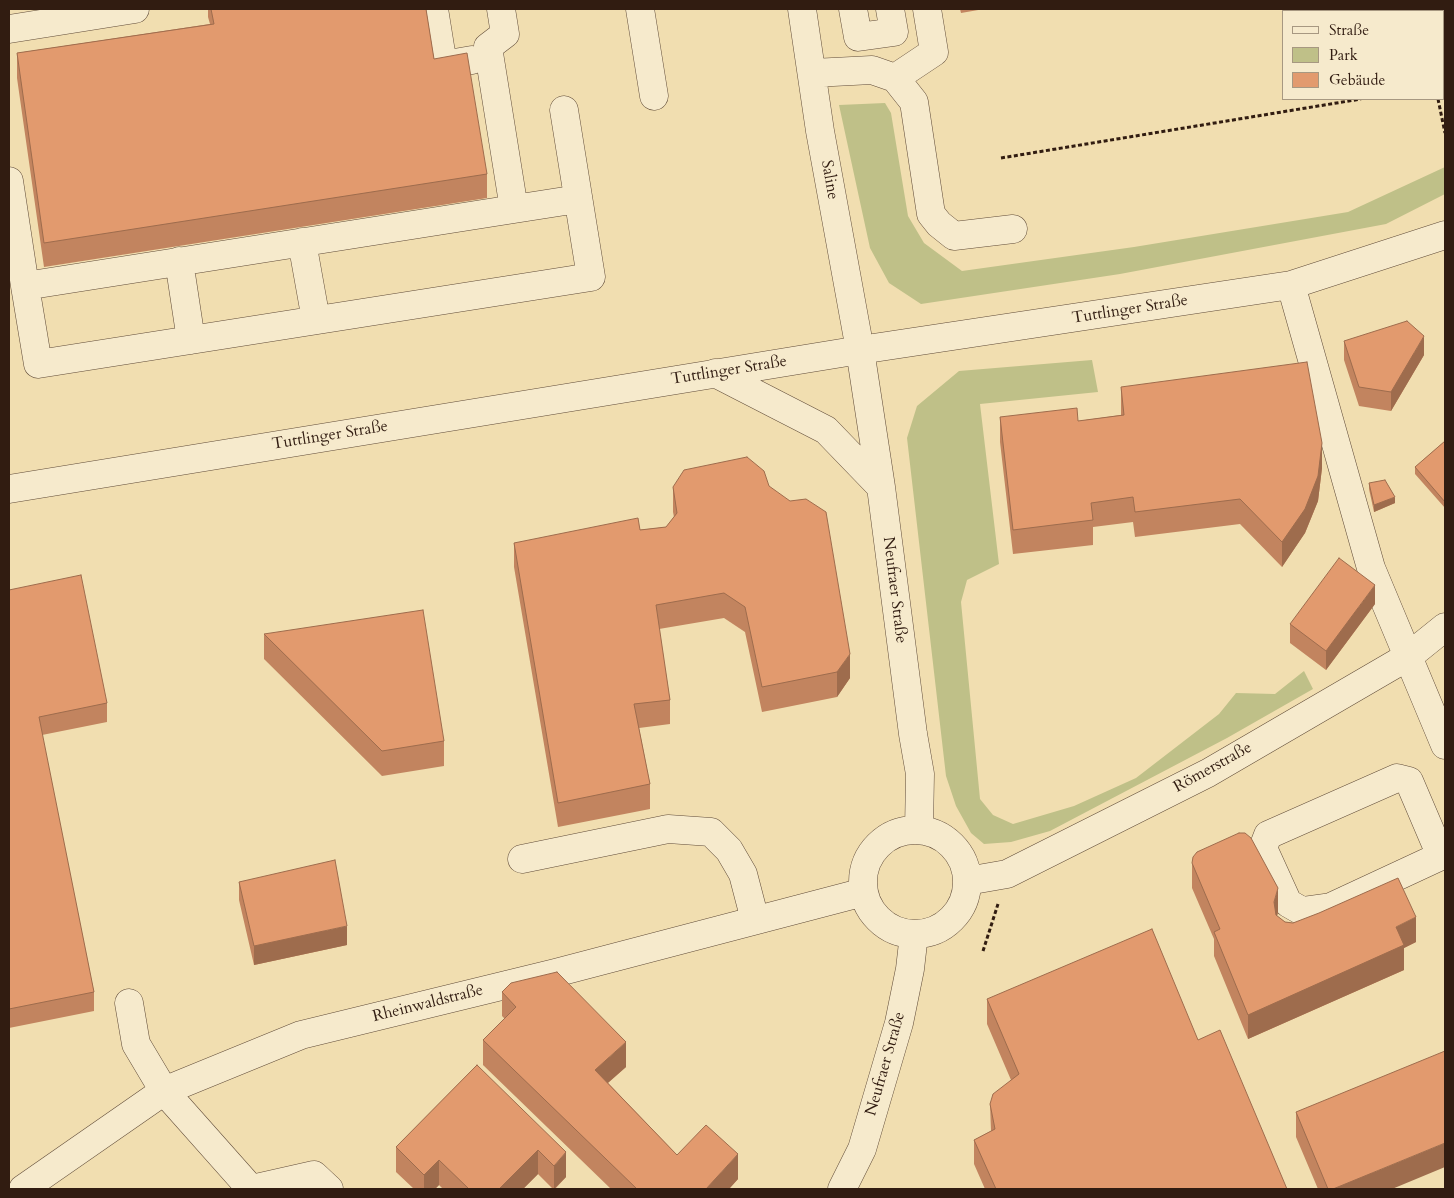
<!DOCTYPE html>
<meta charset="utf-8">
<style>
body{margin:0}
#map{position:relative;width:1454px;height:1198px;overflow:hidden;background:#f1deb0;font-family:Cardo,serif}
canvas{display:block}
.frame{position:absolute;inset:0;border:10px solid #311c11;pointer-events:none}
.legend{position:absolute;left:1282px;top:10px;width:162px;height:90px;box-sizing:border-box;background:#f6eacc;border:1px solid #a79881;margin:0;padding:6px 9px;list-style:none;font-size:15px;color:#311c11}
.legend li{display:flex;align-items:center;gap:10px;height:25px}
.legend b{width:25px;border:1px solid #a79881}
</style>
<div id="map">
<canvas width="1454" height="1198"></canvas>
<div class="frame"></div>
<ul class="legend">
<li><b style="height:6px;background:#f6eacc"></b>Straße</li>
<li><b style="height:14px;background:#bfc088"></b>Park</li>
<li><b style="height:14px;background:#e29a6e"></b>Gebäude</li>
</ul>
</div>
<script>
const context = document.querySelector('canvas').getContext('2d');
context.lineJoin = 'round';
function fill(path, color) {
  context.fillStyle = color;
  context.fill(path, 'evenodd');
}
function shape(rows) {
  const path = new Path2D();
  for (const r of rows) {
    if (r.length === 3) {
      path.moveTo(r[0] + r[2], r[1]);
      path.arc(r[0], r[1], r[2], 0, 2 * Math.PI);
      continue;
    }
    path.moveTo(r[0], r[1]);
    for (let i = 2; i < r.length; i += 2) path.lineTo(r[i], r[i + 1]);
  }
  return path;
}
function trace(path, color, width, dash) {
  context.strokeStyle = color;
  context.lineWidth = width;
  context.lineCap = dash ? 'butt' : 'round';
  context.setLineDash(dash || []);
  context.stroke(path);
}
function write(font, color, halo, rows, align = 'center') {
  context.font = font + ' Cardo,serif';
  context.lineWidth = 4;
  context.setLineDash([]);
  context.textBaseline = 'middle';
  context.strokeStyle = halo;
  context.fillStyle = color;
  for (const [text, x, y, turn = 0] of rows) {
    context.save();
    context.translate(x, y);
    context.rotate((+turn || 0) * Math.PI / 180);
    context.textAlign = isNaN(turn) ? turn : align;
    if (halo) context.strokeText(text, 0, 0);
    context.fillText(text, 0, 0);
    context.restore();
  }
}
const green = shape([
 [885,103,891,113,908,216,924,243,962,271,1134,247,1348,212,1445,167,1445,194,1386,224,1120,274,921,304,889,283,870,248,839,105],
 [1092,360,1098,392,980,404,999,564,967,580,961,602,980,799,993,815,1013,824,1074,806,1136,778,1219,714,1236,693,1275,694,1304,671,1313,689,1227,738,1050,831,1011,842,984,844,971,833,956,806,946,776,907,438,917,406,959,371]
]);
const path = shape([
 [1422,9,1422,11],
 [1438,99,1445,133],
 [1001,158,1361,99],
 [983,951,998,904]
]);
const minor = shape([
 [434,9,443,65,472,60],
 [501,9,505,34,488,47,514,209,25,286,38,364,591,277,564,110],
 [640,9,654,96],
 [802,9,820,131,860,350,881,487,913,734,920,774,919,830],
 [853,9,858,37,894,32,890,9],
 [9,29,135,9],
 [813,73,872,70,895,78,914,102,931,214,939,224,954,236,1013,229],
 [895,78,934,52,927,9],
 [9,181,25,286],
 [514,209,578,199],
 [302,242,316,320],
 [179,261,191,340],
 [1291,285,1371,568,1445,745],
 [715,373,826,430,881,487],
 [9,489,860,350,1291,285,1445,235],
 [915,882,52],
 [1441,856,1409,781,1397,778,1268,835,1263,848,1288,903,1302,911,1331,907,1445,854],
 [522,859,668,829,711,832,729,850,743,874,755,920],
 [967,881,1007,874,1208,773,1409,656,1445,627],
 [129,1003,136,1044,164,1091,251,1189],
 [23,1189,164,1091,301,1035,555,973,864,892],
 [252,1189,314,1175,329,1189],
 [842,1189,862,1149,899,1023,910,969,914,934]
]);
const wall = shape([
 [208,9,426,9,434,59,487,174,487,198,44,267,17,78,17,53,210,24,208,17],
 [960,9,984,9,961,13],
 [1344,341,1424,355,1391,411,1359,406,1344,360],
 [1121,387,1322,468,1318,501,1305,533,1282,567,1240,524,1135,537,1133,522,1093,527,1093,545,1013,554,1000,442,1000,417,1078,421,1121,415],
 [1445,441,1445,508,1415,474,1415,467],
 [1369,483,1395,503,1374,512,1369,489],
 [769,486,850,678,837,697,762,712,745,632,724,618,659,629,670,700,670,724,639,728,650,784,650,809,558,827,514,567,514,543,666,527,674,517,673,512,673,487],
 [9,590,107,703,107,722,42,735,94,992,94,1011,9,1028],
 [1375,604,1326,670,1290,643,1290,624],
 [264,634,444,741,444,766,382,776,264,659],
 [1192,863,1278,912,1277,916,1285,922,1416,942,1404,948,1404,970,1248,1039,1214,956,1214,939,1192,888],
 [239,882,347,945,254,965,239,900],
 [502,992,626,1067,608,1083,677,1155,738,1179,729,1189,611,1189,483,1065,483,1040,505,1019,502,1016],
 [987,999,1198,1040,1287,1189,985,1189,974,1164,974,1140,991,1131,990,1104,1011,1080,987,1024],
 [477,1065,566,1177,555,1189,553,1189,538,1174,523,1189,443,1189,439,1185,435,1189,414,1189,396,1172,396,1147],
 [1296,1112,1392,1189,1318,1189,1296,1137]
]);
const shadedWall = shape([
 [1424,336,1424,355,1391,411,1391,392],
 [1322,443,1322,468,1318,501,1305,533,1282,567,1282,542],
 [1395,497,1395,503,1374,512,1374,505],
 [1375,585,1375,604,1326,670,1326,651],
 [850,654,850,678,837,697,837,672],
 [1278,888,1278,912,1274,927,1274,902],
 [1416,917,1416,942,1404,948,1404,970,1248,1039,1248,1015,1396,927],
 [347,926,347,945,254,965,254,946],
 [626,1042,626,1067,595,1094,595,1070],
 [1445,1143,1445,1167,1392,1189,1333,1189],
 [538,1150,538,1174,523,1189,499,1189],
 [566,1152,566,1177,554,1189,554,1166],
 [738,1154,738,1179,729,1189,706,1189],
 [439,1160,439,1185,435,1189,424,1189,424,1175]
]);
const building = shape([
 [211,9,426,9,434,59,467,53,487,174,44,243,17,53,214,24,211,9],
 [1407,321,1424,336,1391,392,1359,387,1344,341,1407,321],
 [1307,362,1322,443,1318,476,1305,509,1282,542,1240,499,1135,512,1133,497,1091,503,1093,520,1013,530,1000,417,1077,408,1078,421,1124,415,1121,387,1307,362],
 [1445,441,1445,502,1415,467,1445,441],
 [747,457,764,471,769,486,790,501,806,499,826,512,850,654,837,672,762,687,745,607,724,593,656,605,670,700,634,704,650,784,558,803,514,543,638,518,640,530,666,527,677,513,673,487,684,470,747,457],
 [1385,480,1395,497,1374,505,1369,483,1385,480],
 [1339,558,1375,585,1326,651,1290,624,1339,558],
 [81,575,107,703,39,717,94,992,9,1009,9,590,81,575],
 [423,610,444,741,382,751,264,634,423,610],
 [1239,833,1245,833,1251,838,1278,888,1274,902,1276,915,1285,922,1293,923,1319,913,1398,878,1416,917,1396,927,1404,945,1248,1015,1214,932,1220,929,1192,863,1193,857,1197,852,1239,833],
 [335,860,347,926,254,946,239,882,335,860],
 [1152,929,1198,1040,1220,1030,1287,1189,996,1189,974,1140,995,1129,990,1104,993,1094,1019,1074,987,999,1152,929],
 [557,972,626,1042,595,1070,677,1155,706,1125,738,1154,706,1189,637,1189,483,1040,516,1007,502,992,511,983,557,972],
 [1445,1051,1445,1143,1333,1189,1328,1189,1296,1112,1445,1051],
 [477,1065,566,1152,554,1166,538,1150,499,1189,469,1189,439,1160,424,1175,396,1147,477,1065]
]);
const streetNames = [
 ["Saline",829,180,80],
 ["Tuttlinger Straße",1130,310,-9],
 ["Tuttlinger Straße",729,371,-9],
 ["Tuttlinger Straße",330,436,-9],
 ["Neufraer Straße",894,590,83],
 ["Römerstraße",1213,768,-29],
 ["Rheinwaldstraße",428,1004,-14],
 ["Neufraer Straße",886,1064,-74]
];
fill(green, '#bfc088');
trace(minor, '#614c39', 29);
trace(path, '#311c11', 3, [4, 2.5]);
trace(minor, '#f6eacc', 28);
fill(wall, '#c2845f');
fill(shadedWall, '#9e6c4d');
fill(building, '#e29a6e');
trace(building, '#9e6c4d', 1);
write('16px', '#311c11', '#f6eacc', streetNames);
</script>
